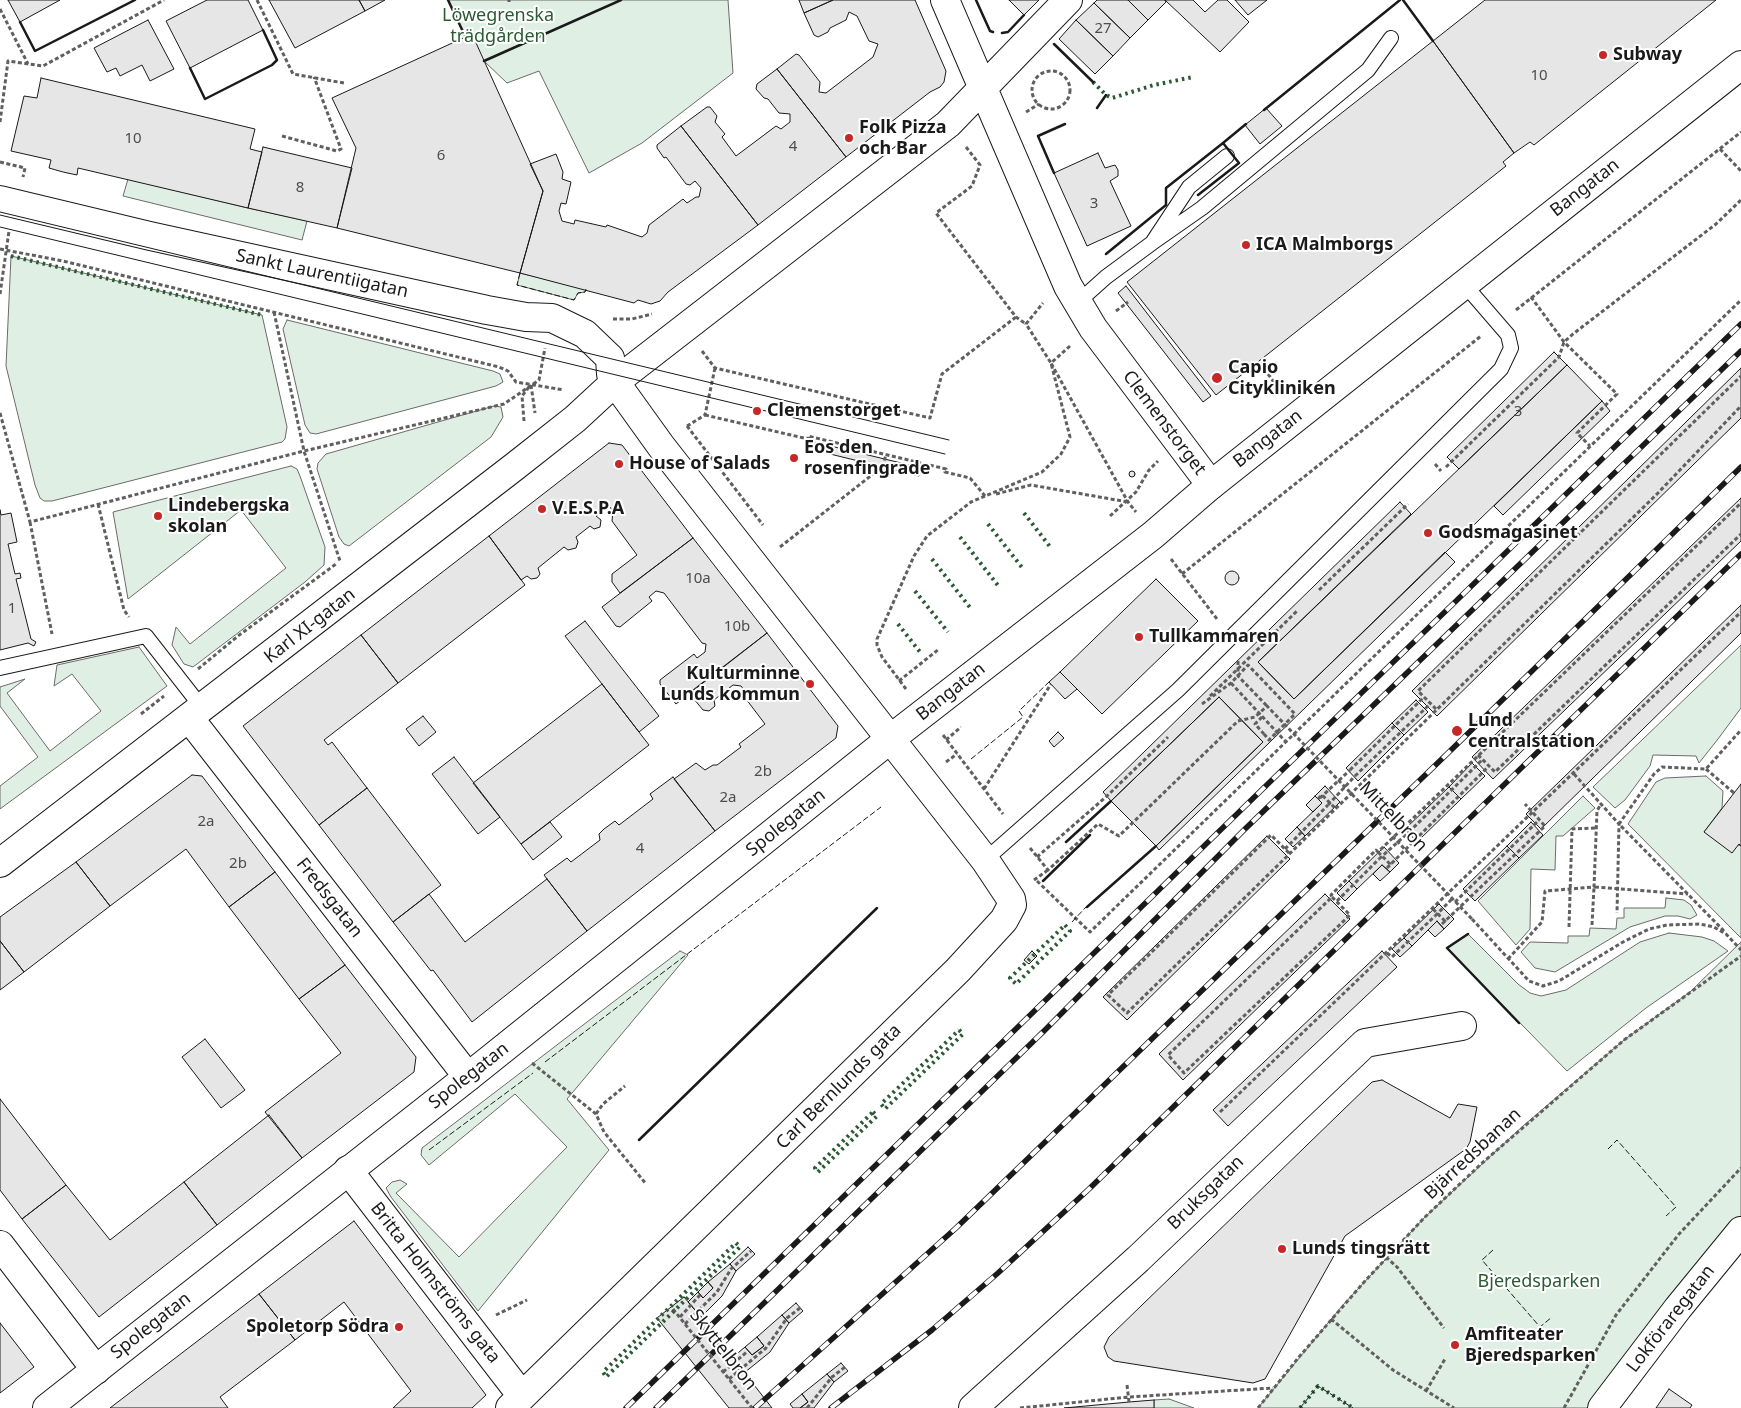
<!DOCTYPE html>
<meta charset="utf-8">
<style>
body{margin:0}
canvas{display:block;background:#fff}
</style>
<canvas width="1741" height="1408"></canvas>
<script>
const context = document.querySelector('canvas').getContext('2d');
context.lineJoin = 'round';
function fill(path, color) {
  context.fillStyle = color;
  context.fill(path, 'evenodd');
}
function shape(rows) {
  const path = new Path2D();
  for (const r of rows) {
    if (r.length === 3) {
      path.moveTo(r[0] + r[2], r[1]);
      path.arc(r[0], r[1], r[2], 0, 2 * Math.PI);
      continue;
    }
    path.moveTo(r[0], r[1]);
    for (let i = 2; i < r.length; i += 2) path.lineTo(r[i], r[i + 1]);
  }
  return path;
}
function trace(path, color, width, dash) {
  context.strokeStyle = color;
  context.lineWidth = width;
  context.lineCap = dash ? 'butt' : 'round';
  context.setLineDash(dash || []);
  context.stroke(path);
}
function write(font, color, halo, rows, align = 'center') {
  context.font = font + ' "Noto Sans",sans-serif';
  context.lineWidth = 4;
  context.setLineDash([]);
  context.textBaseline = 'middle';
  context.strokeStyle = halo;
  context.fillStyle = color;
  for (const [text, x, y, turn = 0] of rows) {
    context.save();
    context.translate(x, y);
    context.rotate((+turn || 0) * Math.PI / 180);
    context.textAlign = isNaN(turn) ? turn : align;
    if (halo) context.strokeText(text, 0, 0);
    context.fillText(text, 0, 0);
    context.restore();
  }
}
const green = shape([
 [448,0,728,0,733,73,642,143,589,173,539,71,507,83,484,61,466,38,448,0],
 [128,179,248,208,307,221,302,240,123,196,128,179],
 [11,256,262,315,287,427,285,439,282,442,52,501,44,501,40,498,35,485,6,366,11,256],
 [520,273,586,289,585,292,578,293,574,300,517,285,520,273],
 [287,320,493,371,500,374,503,382,496,386,316,434,310,433,305,425,283,329,287,320],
 [494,406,501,407,503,417,491,437,349,546,344,544,339,537,317,469,318,463,326,454,494,406],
 [291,466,297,469,300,476,325,547,324,565,305,582,193,667,184,664,172,645,176,627,190,644,286,568,241,510,128,599,113,512,291,466],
 [1741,645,1741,708,1718,739,1699,763,1696,756,1653,755,1650,766,1625,800,1615,808,1593,787,1741,645],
 [139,647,167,686,0,809,0,786,38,757,0,706,0,687,25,679,7,693,50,751,101,711,72,674,54,686,57,665,139,647],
 [1706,776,1723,791,1722,808,1704,832,1741,846,1741,938,1628,824,1656,782,1665,778,1706,776],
 [1583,796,1595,808,1563,836,1556,836,1555,870,1531,869,1530,929,1516,945,1478,901,1583,796],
 [1666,898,1684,900,1691,905,1697,915,1690,919,1678,916,1665,916,1630,927,1555,972,1535,968,1521,952,1530,942,1568,943,1568,936,1589,936,1590,928,1616,929,1617,918,1624,918,1624,908,1665,908,1666,898],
 [1669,933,1702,937,1714,941,1728,951,1646,1008,1567,1071,1447,948,1468,934,1518,984,1530,993,1541,996,1566,990,1640,942,1669,933],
 [1741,942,1741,1231,1602,1408,1258,1408,1342,1306,1425,1217,1523,1126,1624,1040,1690,992,1741,942],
 [680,951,688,955,567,1099,609,1150,478,1311,391,1197,386,1188,392,1182,400,1180,407,1184,396,1193,459,1257,567,1147,515,1094,429,1165,421,1155,422,1148,680,951],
 [1169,1399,1194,1408,1154,1408,1154,1400,1169,1399]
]);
const building = shape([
 [8,0,60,0,20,22,8,0],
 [207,0,248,0,263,30,190,68,166,21,207,0],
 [269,0,359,0,365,11,295,48,269,0],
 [359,0,385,0,365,11,359,0],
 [799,0,833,0,804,13,799,0],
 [833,0,915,0,946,71,944,82,940,87,930,92,846,157,777,69,796,54,799,55,820,82,819,92,826,93,873,57,878,44,869,41,857,16,849,12,846,20,830,28,828,32,818,37,814,35,804,13,833,0],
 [1009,0,1039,0,1024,15,1009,0],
 [1097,0,1128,0,1148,20,1130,38,1094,3,1097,0],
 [1128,0,1165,0,1166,2,1148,20,1128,0],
 [1165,0,1193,0,1205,12,1218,0,1227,0,1249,22,1220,52,1165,0],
 [1235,0,1267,0,1248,15,1235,0],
 [1485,0,1716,0,1534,145,1530,142,1514,153,1433,41,1485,0],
 [1094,3,1130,38,1113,56,1076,20,1094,3],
 [148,20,174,69,150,81,142,65,120,76,116,68,107,72,94,48,148,20],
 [1076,20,1113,56,1095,74,1059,39,1076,20],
 [472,34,543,191,520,273,337,228,356,148,332,98,472,34],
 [1433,41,1514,153,1503,162,1506,166,1216,395,1127,282,1433,41],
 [777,69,846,157,758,225,681,126,707,107,710,107,717,116,715,122,725,134,722,137,736,156,776,126,781,129,790,122,790,114,779,113,768,99,764,98,756,89,757,84,777,69],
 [41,78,255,129,250,149,262,152,248,208,78,168,77,175,63,172,49,168,51,160,11,151,24,96,37,98,41,78],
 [1266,108,1282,126,1260,144,1245,125,1266,108],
 [681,126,758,225,668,292,660,301,651,304,638,300,634,303,520,273,543,191,530,164,556,154,563,172,562,179,571,182,566,204,561,203,559,211,562,221,574,224,575,220,606,227,607,225,642,237,647,233,649,225,683,199,687,203,696,197,699,197,701,188,695,181,690,185,686,184,666,157,664,158,657,148,657,145,681,126],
 [263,147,352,168,337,228,248,208,263,147],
 [1098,153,1105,168,1115,165,1118,170,1118,176,1110,181,1131,226,1087,246,1054,173,1098,153],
 [1126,286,1211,396,1203,402,1118,293,1126,286],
 [1554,352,1567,365,1459,469,1447,457,1554,352],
 [1567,365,1602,401,1294,699,1258,662,1567,365],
 [1741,368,1741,418,1437,716,1412,691,1741,368],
 [1602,401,1610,411,1503,515,1494,506,1602,401],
 [814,442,922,468,919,476,818,451,814,442],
 [609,443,622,445,693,538,620,593,612,582,612,574,637,555,612,521,613,511,609,506,596,516,601,520,600,527,594,529,590,526,576,537,578,542,576,548,568,550,564,547,538,568,540,574,537,578,531,579,527,576,521,580,489,536,609,443],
 [1132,474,3],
 [1741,498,1741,541,1493,779,1472,757,1741,498],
 [1400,502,1411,514,1258,662,1294,699,1445,552,1455,562,1159,850,1156,846,1263,742,1219,697,1111,801,1103,792,1400,502],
 [0,510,1,515,11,513,17,542,8,544,15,574,20,573,21,578,16,579,31,639,36,642,34,646,28,643,0,650,0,510],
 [489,536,525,585,398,683,361,635,489,536],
 [693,538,767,633,676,704,660,684,660,680,694,654,697,658,705,652,706,644,702,643,664,593,656,591,649,597,652,601,620,627,616,626,602,607,693,538],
 [1232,578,7],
 [1156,579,1198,621,1102,714,1060,672,1156,579],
 [1741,605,1741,633,1541,829,1526,814,1741,605],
 [585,621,659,716,639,732,565,636,585,621],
 [767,633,838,726,836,738,715,831,674,779,696,763,705,770,713,765,717,765,741,747,739,744,765,724,746,699,749,697,741,686,733,685,714,700,715,706,709,711,703,710,689,693,767,633],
 [361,635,398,683,324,740,328,745,332,742,367,788,319,825,243,726,361,635],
 [1060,672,1077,689,1065,699,1049,682,1060,672],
 [602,684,649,745,521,844,473,783,602,684],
 [1219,697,1263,742,1156,846,1111,801,1219,697],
 [1416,700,1428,712,1404,735,1392,723,1416,700],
 [423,716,436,732,419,746,406,729,423,716],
 [1392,723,1404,735,1358,781,1346,768,1392,723],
 [1058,732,1064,738,1054,747,1049,741,1058,732],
 [454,757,500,817,478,834,432,774,454,757],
 [1472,763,1485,776,1461,799,1449,787,1472,763],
 [192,775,202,776,275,872,229,907,186,849,110,906,76,862,192,775],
 [673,777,715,831,587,931,544,875,567,858,571,862,600,840,599,834,604,829,615,821,619,825,653,799,650,794,673,777],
 [1741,784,1741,846,1739,844,1732,853,1704,832,1741,784],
 [1325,786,1340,802,1305,836,1297,827,1322,803,1315,796,1325,786],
 [1449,787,1461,799,1417,842,1405,829,1449,787],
 [367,788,441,885,393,922,319,825,367,788],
 [1315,796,1322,803,1313,812,1306,805,1315,796],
 [550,822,562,837,533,860,521,844,550,822],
 [1531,822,1543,835,1519,858,1507,846,1531,822],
 [1297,827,1305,836,1293,847,1285,839,1297,827],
 [1267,836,1290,859,1127,1020,1103,997,1267,836],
 [1507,846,1519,858,1475,901,1463,889,1507,846],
 [1384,847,1399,863,1390,872,1382,865,1357,889,1349,881,1384,847],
 [76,862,110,906,24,972,0,941,0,917,76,862],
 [1382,865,1390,872,1380,881,1373,874,1382,865],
 [275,872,345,965,299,999,229,907,275,872],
 [547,879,587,931,472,1022,433,970,431,971,393,922,429,894,465,942,547,879],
 [1349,881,1357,889,1345,901,1337,893,1349,881],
 [1325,894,1350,919,1183,1080,1159,1054,1325,894],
 [1439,904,1454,919,1444,929,1437,921,1412,946,1404,938,1439,904],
 [1437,921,1444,929,1435,937,1428,930,1437,921],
 [1404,938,1412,946,1400,957,1392,949,1404,938],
 [0,941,24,972,0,990,0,941],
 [1032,951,1037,956,1029,964,1024,960,1032,951],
 [1382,951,1397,967,1228,1126,1213,1110,1382,951],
 [345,965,416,1057,414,1072,302,1158,265,1112,341,1053,299,999,345,965],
 [205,1039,245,1090,221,1108,182,1057,205,1039],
 [1382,1080,1450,1118,1458,1104,1477,1107,1470,1142,1466,1149,1345,1236,1265,1379,1253,1383,1114,1361,1108,1357,1104,1347,1109,1337,1372,1082,1382,1080],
 [0,1099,66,1185,22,1219,0,1190,0,1099],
 [269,1115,302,1158,217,1225,184,1182,269,1115],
 [184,1182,217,1225,99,1317,22,1219,66,1185,110,1240,184,1182],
 [354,1221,486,1395,472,1408,393,1408,411,1391,344,1302,295,1340,259,1294,354,1221],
 [748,1247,755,1254,736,1271,730,1264,748,1247],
 [730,1264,736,1271,722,1296,701,1317,688,1302,698,1292,703,1298,713,1288,708,1282,730,1264],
 [708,1282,713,1288,703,1298,698,1292,708,1282],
 [259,1294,295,1340,220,1397,228,1408,110,1408,259,1294],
 [684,1297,701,1317,772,1408,729,1408,657,1318,684,1297],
 [796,1303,803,1311,789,1323,782,1315,796,1303],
 [782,1315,789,1323,770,1352,744,1373,732,1358,745,1347,752,1355,764,1346,757,1337,782,1315],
 [0,1323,34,1367,0,1393,0,1323],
 [757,1337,764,1346,752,1355,745,1347,757,1337],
 [841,1363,848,1371,834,1382,827,1374,841,1363],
 [827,1374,834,1382,814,1408,800,1408,808,1402,802,1394,827,1374],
 [1669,1389,1692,1405,1690,1408,1656,1408,1669,1389],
 [802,1394,808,1402,800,1408,793,1408,790,1404,802,1394],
 [1154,1400,1154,1408,1064,1408,1129,1402,1154,1400]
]);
const path = shape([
 [257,0,293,74,344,83],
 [509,2,509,0],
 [0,9,28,64],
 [1051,90,19],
 [1026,112,1039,104],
 [0,122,8,61,43,66,164,0],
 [282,136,337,151,341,149,314,77],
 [966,147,980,165,972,186,936,213,1016,317,1026,324],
 [1720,149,1741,171],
 [0,162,25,168,23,177],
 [0,249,63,261,499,367,508,371,516,382,564,390],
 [0,294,9,231],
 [1531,297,1564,342,1617,394,1577,433,1590,446],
 [1516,310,1741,132],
 [1116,311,1128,302],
 [274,312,304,451,340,561],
 [613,319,632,319,652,314],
 [1070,346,1051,363,1128,502,1136,512],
 [702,351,715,368,930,418,942,374,1016,317],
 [1268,374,1276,385],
 [531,385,535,413],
 [0,413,30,522,304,451,504,404,539,380,545,348],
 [705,415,808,439,808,436,946,469,945,472,970,478,985,496],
 [524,421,522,396,529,387],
 [687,426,763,525],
 [687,426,705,415,715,368],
 [1435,464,1441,471],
 [1446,467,1559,357,1564,342,1573,334,1716,224,1741,200],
 [996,494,1031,485,1128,502],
 [98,504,124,610,129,617],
 [1110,516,1136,492,1149,470,1158,461],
 [30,522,52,634],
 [780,547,882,467,886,455],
 [1171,559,1217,619],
 [1182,574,1481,336],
 [1319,590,1408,504],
 [1238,661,1238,676,1267,706],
 [198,669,238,636,336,564],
 [899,681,939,649],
 [1231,683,1286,742],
 [906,689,882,657,877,645,877,639,914,556,927,536,971,502,1042,472,1061,454,1070,437,1051,363,1026,324,1043,303],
 [1210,696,1297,611],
 [1202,704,1231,683,1248,665,1295,714,1285,724],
 [1436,709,1418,691,1741,376],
 [141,714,164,696],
 [1262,717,1255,724,1264,734],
 [943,735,1003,814],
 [946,740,961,727],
 [1478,755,1495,772,1741,534],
 [946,762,957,754],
 [1706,769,1734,793],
 [1350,770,1424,697],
 [1574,774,1619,824,1617,913],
 [1355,776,1430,704],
 [984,789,1051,684],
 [1318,799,1322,795,1335,808],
 [1409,832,1483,759],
 [1030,848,1048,870,1098,824,1119,836,1238,721],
 [1285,849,1328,805],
 [1378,852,1390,864,1388,866],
 [1289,853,1271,835,1108,995,1127,1013,1658,493,1741,406],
 [1037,857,1107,796,1168,737],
 [1387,868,1489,766],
 [1034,880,1048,870],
 [1037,881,1090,932,1741,300],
 [1332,897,1350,915,1184,1073,1168,1055,1332,897,1331,895,1376,850,1378,852,1741,503],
 [1337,901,1379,859],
 [1455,902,1539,820],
 [1433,909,1445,921,1443,923],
 [1472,919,1529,981,1543,986,1559,981,1623,942,1649,929,1667,925,1700,924,1714,927,1726,934,1741,950],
 [1442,924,1545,826,1525,804],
 [1592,925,1594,887,1688,894],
 [1569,927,1572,829,1596,828],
 [1724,931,1619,824,1654,774,1662,767,1706,769,1741,730],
 [1387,953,1392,957,1435,916],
 [1508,959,1542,922,1545,891,1594,887,1597,811,1601,804],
 [532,1063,596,1114,604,1132,646,1184],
 [1220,1112,1741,612],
 [596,1114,603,1104,625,1086],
 [1386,1257,1397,1267,1444,1328],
 [496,1315,527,1300],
 [680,1317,700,1295],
 [1331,1319,1393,1370,1454,1408],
 [685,1324,717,1292,731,1269,751,1251],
 [723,1372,748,1351],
 [729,1379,766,1348,787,1318,800,1308],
 [1127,1385,1129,1402],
 [1426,1391,1445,1359],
 [807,1408,832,1377,845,1367],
 [1020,1408,1129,1397,1273,1388],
 [1258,1408,1299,1357,1365,1281,1425,1217,1481,1164,1624,1040,1741,956],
 [1564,1408,1616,1315,1679,1234,1741,1168]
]);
const service = shape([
 [1152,243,1202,208,1368,70,1391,38],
 [1077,303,1106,277,1152,243,1189,187,1227,156],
 [0,668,146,636,203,709],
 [985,860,1178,690,1501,369,1511,348,1508,335,1464,284]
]);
const minor = shape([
 [945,0,1068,286,1093,328,1211,485],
 [0,200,150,236,487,310,526,317,552,318,585,334,610,358,611,374,615,382,661,446,985,860,1011,899,1012,905,1004,920,958,970,510,1408],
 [190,719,468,1077],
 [0,863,514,467,575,419,615,382,948,124,1068,0],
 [348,1170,522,1396],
 [0,1245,96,1370],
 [973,1408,1138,1259,1365,1043,1462,1026],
 [1602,1408,1678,1308,1741,1231]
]);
const tertiary = shape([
 [47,1408,468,1077,889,740,1153,535,1211,485,1741,65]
]);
const tram = shape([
 [0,212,949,440],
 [0,227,945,454]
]);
const rail = shape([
 [626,1408,1741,324],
 [656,1408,1045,1030,1245,829,1741,351],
 [755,1408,956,1228,1448,753,1741,467],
 [831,1408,932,1330,998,1273,1089,1189,1741,554]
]);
const pathBridge = shape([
 [1238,721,1255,717,1267,706,1472,919],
 [1264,734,1269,740,1285,724],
 [1320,798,1350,770],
 [1328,805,1355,776],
 [1379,859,1409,832],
 [1435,916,1452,899],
 [673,1309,752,1408]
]);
const hedge = shape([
 [1093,82,1106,95,1112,98,1154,85,1193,77],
 [11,256,262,315],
 [1024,513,1051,548],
 [988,524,1024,570],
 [960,537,1000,588],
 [932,559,972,610],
 [915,591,948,632],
 [898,624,920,652],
 [1065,925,1070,931,1016,984,1010,978,1065,925],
 [959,1030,963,1034,885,1109,881,1104,959,1030],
 [873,1112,877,1116,818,1172,815,1168,873,1112],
 [736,1243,740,1247,606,1377,603,1372,736,1243],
 [1300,1408,1318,1386,1353,1408]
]);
const fence = shape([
 [520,273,517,285,574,300,578,293,585,292,586,289],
 [971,759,1023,717,1019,711,1051,680],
 [1072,922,1086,907],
 [545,1062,881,807],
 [1608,1149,1617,1140,1676,1207,1666,1216],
 [429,1150,533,1073],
 [1493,1250,1482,1260,1540,1327,1552,1317],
 [1300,1408,1318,1386,1353,1408]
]);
const wall = shape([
 [448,0,466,38],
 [976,0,990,31,993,32],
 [1403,0,1433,41],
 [20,22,35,51,135,0],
 [1002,33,1008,32,1024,15],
 [1054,44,1093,82],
 [484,61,621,0],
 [190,68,205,99,272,65,277,60,263,30],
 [1097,108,1106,95],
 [1264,110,1400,0],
 [1223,143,1246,124],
 [1054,173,1038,136,1065,124],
 [1106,254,1166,205,1166,188,1223,143,1239,163,1198,195],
 [1066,842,1111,801],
 [1043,881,1090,835],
 [1087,907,1156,846],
 [1468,934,1447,948,1519,1023],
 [639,1140,877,908]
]);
const markers = [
 [1603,55,5,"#c62828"],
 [849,138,5,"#c62828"],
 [1246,245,5,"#c62828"],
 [1217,378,6,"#c62828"],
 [757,411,5,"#c62828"],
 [794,458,5,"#c62828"],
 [619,464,5,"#c62828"],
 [542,509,5,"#c62828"],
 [158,516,5,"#c62828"],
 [1428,533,5,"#c62828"],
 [1139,637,5,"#c62828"],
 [810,684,5,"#c62828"],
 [1457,731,6,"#c62828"],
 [1282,1249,5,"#c62828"],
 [399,1327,5,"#c62828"],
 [1455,1345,5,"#c62828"]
];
const numberNames = [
 ["27",1103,29],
 ["10",1539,76],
 ["10",133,139],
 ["4",793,147],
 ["6",441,156],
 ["8",300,188],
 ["3",1094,204],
 ["3",1518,412],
 ["10a",698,579],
 ["1",12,609],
 ["10b",737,627],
 ["2b",763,772],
 ["2a",728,798],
 ["2a",206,822],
 ["4",640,849],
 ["2b",238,864]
];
const parkNames = [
 ["Löwegrenska",498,16],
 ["trädgården",498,37],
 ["Bjeredsparken",1539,1282]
];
const poiNames = [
 ["Subway",1613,55],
 ["Folk Pizza",859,128],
 ["och Bar",859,149],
 ["ICA Malmborgs",1256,245],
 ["Capio",1228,368],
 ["Citykliniken",1228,389],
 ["Clemenstorget",767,411],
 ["Eos den",804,448],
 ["rosenfingrade",804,469],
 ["House of Salads",629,464],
 ["Lindebergska",168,506],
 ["skolan",168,527],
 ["V.E.S.P.A",552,509],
 ["Godsmagasinet",1438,533],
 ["Tullkammaren",1149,637],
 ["Kulturminne",800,674,"right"],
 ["Lunds kommun",800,695,"right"],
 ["Lund",1468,721],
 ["centralstation",1468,742],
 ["Lunds tingsrätt",1292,1249],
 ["Spoletorp Södra",389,1327,"right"],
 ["Amfiteater",1465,1335],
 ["Bjeredsparken",1465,1356]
];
const streetNames = [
 ["Bangatan",1585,188,-38],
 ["Sankt Laurentiigatan",322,274,12],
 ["Clemenstorget",1164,423,53],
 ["Bangatan",1268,439,-38],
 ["Karl XI-gatan",310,626,-38],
 ["Bangatan",951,692,-38],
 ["Mittelbron",1393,817,46],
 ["Spolegatan",786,823,-39],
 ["Fredsgatan",329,898,52],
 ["Spolegatan",469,1076,-38],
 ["Carl Bernlunds gata",839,1087,-45],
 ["Bjärredsbanan",1473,1154,-43],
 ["Bruksgatan",1206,1193,-44],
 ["Britta Holmströms gata",435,1283,52],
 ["Lokföraregatan",1671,1319,-52],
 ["Spolegatan",151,1326,-38],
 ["Skyttelbron",723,1350,52]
];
fill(green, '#e0efe3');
trace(green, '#6a6a6a', 1);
fill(building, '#e6e6e6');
trace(building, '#1a1a1a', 1);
trace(service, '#1a1a1a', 16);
trace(minor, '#1a1a1a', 30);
trace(tertiary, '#1a1a1a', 30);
trace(path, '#5f5f5f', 3, [4, 2.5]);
trace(service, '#fff', 14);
trace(minor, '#fff', 28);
trace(tertiary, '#fff', 28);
trace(tram, '#1a1a1a', 1);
trace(rail, '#1a1a1a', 5.5);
trace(rail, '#fff', 4, [11]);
trace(pathBridge, '#5f5f5f', 3, [4, 2.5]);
trace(hedge, '#2b5a34', 4, [2.5, 4]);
trace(fence, '#1a1a1a', 1, [6, 2.5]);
trace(wall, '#1a1a1a', 2.5);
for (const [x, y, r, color] of markers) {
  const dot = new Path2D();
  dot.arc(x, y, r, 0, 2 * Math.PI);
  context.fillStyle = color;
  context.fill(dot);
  trace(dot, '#fff', 2);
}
write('15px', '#4d4d4d', null, numberNames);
write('18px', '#2b5a34', '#fff', parkNames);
write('bold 18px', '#1a1a1a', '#fff', poiNames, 'left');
write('18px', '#1a1a1a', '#fff', streetNames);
</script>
